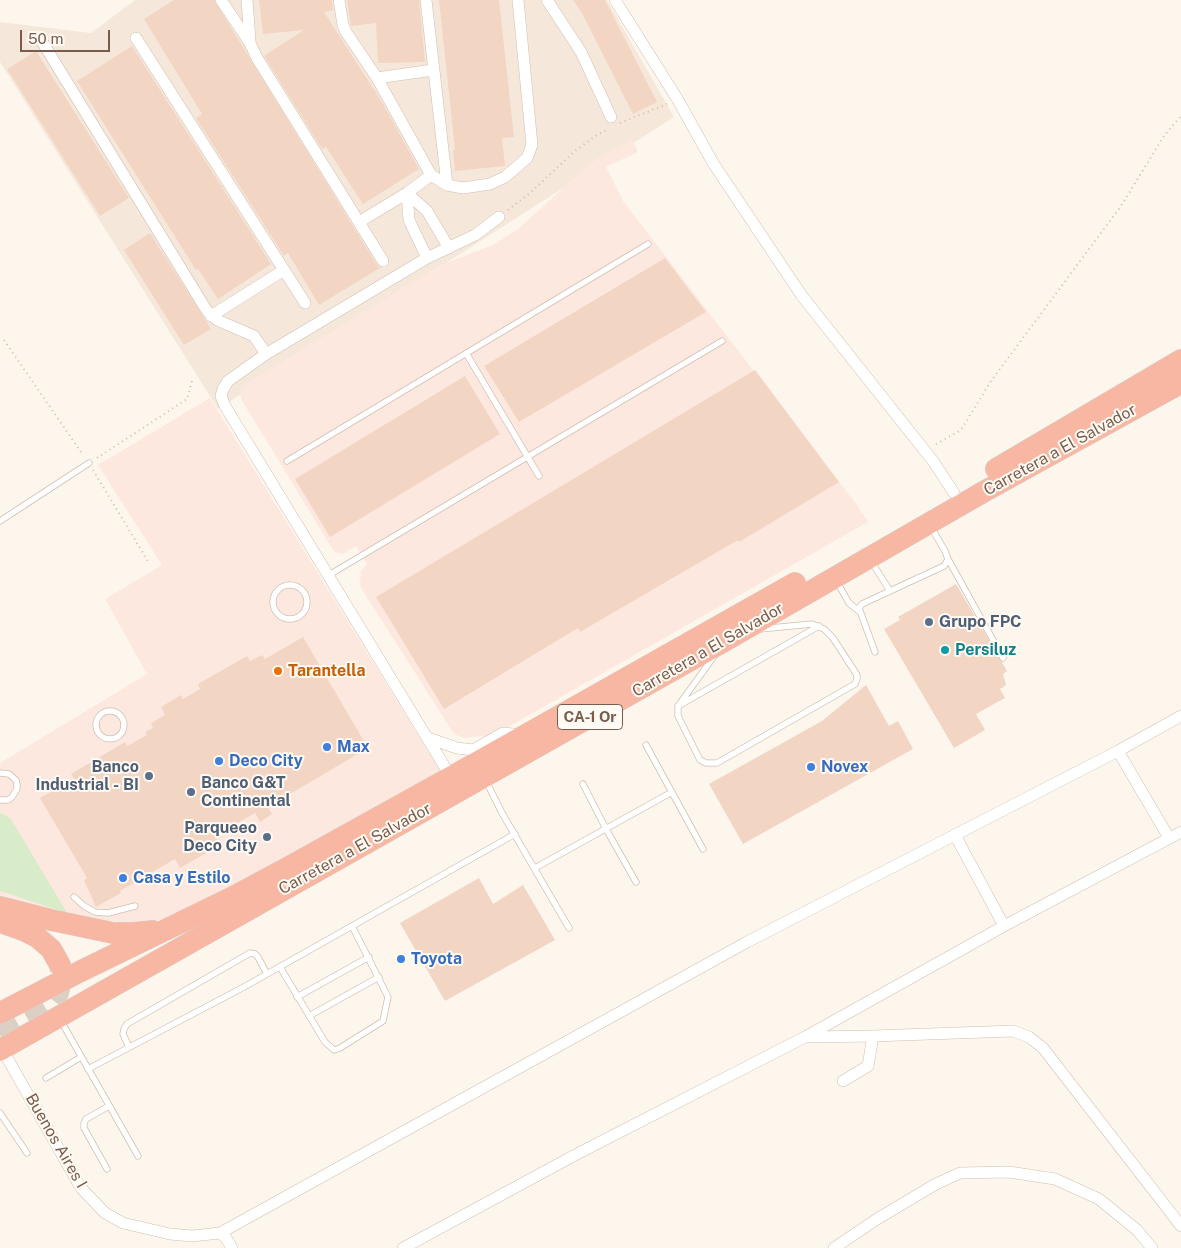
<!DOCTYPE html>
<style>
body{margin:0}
#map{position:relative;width:1181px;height:1248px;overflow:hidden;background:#fdf6ec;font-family:"Public Sans",sans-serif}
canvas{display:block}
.scale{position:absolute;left:20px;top:30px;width:90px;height:22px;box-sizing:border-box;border:2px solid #7a5c4d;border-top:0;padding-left:6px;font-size:15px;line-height:18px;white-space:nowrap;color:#7a5c4d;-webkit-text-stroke:4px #fffaf3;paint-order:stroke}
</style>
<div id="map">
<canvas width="1181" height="1248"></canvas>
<div class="scale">50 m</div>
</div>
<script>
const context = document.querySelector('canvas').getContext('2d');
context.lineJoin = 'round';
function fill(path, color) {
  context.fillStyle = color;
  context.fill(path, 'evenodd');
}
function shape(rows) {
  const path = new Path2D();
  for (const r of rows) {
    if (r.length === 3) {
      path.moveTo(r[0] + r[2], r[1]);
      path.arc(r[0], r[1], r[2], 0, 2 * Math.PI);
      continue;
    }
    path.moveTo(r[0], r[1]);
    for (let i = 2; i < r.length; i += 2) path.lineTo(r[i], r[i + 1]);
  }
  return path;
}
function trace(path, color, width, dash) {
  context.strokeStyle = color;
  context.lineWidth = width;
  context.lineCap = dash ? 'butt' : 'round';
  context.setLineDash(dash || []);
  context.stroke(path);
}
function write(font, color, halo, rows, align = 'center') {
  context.font = font + ' "Public Sans",sans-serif';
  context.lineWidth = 4;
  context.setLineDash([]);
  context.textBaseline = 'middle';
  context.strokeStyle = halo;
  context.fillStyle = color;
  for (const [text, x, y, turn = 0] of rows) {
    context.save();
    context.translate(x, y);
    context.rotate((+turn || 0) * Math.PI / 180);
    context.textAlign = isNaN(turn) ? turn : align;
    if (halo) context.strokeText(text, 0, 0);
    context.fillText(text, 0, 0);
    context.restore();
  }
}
const residential = shape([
 [135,0,607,0,674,117,218,409,0,62,0,22,91,33]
]);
const commercial = shape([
 [633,140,638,152,606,167,623,201,857,505,868,522,487,739,483,736,464,738,454,734,361,588,360,583,361,571,367,564,356,546,343,554,335,552,333,550,241,399,241,389,245,385,441,265,493,245,518,229,583,170,601,156],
 [210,398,440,771,196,906,166,919,138,923,88,920,0,899,0,763,147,674,105,599,162,565,98,465]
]);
const green = shape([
 [0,813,5,815,11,819,67,913,0,891]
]);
const building = shape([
 [174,0,214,0,377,265,380,268,319,305,288,253,284,256,196,118,202,114,144,19],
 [259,0,332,0,333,10,324,12,382,102,419,169,363,204,326,147,322,149,264,56,304,30,263,34],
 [347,0,419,0,425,62,378,63,376,23,351,26],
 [439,0,499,0,514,137,502,138,505,166,455,171,453,150,455,150],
 [573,0,605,0,657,102,633,114,582,13],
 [132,46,271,264,218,299,198,269,196,270,77,81],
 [36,51,129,198,100,216,7,69],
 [150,233,211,329,184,345,124,250],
 [665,258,706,312,519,422,484,366],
 [755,370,839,482,739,542,738,540,580,632,578,628,444,709,376,597],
 [465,376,500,434,330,537,295,479],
 [956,584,1007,671,1003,674,1006,685,1000,689,1005,698,976,714,985,730,954,748,884,629,900,620,898,617],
 [303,637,368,748,268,807,272,814,260,822,255,813,215,836,220,845,180,868,175,859,120,891,121,893,96,907,84,880,87,878,40,798,74,779,71,774,125,742,127,746,147,735,145,732,153,728,151,723,165,715,161,707,181,695,183,699,200,689,198,684,247,656,250,661,262,655,265,659],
 [866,685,889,726,898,721,913,749,743,844,709,784,822,721],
 [479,878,493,904,523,885,555,940,445,1001,400,923]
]);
const highwayTunnel = shape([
 [0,1035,46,1009,53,1001,58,994,62,980,60,967]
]);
const path = shape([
 [620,123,667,104],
 [508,210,530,193,575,151,597,135,609,129],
 [4,340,83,455],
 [936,444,961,430,991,381,1121,206,1164,136,1181,116],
 [97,458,187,399,192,381],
 [93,470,149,563]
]);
const lane = shape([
 [466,353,539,476],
 [287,461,648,244],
 [0,521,89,463],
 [948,559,1003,658],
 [871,561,890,591],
 [329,575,722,341],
 [837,582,849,603,860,612],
 [290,602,17],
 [875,652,859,608,862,604,944,566,948,559,945,551,931,527],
 [715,655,678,706,678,716,700,760,706,763,717,763,855,684,857,679,857,675,833,638,824,629,812,624,760,629],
 [678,706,819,626],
 [110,725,14],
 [646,745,703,849],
 [0,773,9,774,16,780,17,785,17,789,12,797,8,800,0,800],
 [486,781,502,813,569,928],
 [583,784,606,829,636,882],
 [535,868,672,792],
 [74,897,84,906,95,912,108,913,135,906],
 [280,967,325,1042,334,1050,340,1048,383,1021,388,997,352,926],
 [297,997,369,957],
 [309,1016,379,977],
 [61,1021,138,1156],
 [129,1047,123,1034,124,1029,127,1024,250,953,255,954,258,957,267,974],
 [88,1069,244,987,515,834],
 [46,1078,81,1057],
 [0,1113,27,1153],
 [107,1169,84,1128,84,1123,86,1119,109,1106]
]);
const street = shape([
 [221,0,250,43,257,58,383,261],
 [247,0,250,41],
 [339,0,343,25,346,32,377,78,431,175,447,185,463,188,490,184,505,177,527,158,532,145,518,0],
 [426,0,447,185],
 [547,0,581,52,611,117],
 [615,0,678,100,713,163,802,296,933,461,954,493],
 [136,38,305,303],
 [43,43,207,311,217,320,254,336,266,354],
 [377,78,433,70],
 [407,193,409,220,427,258],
 [407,193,427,211,449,248],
 [359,222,407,193,431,175],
 [211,316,284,270],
 [428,738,457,748,473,750,503,733,522,735],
 [1118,751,1169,838],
 [451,777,225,406,221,396,223,389,228,381,266,354,427,258,475,235,499,217],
 [955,835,1004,926],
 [807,1037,873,1036,1013,1031,1029,1037,1043,1048,1181,1226],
 [2,1049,81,1188,105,1213,123,1223,170,1234,192,1236,220,1233,226,1238,232,1248],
 [843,1081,868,1066,873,1036],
 [220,1233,747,942,1118,751,1181,716],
 [403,1248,577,1154,805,1037,1004,926,1181,832],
 [834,1248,877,1219,936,1184,960,1173,1009,1172,1055,1179,1099,1199,1137,1230,1152,1248]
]);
const highway = shape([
 [996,469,1181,360],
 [0,907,51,920,113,933,134,933,153,931],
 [0,922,23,930,37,937,51,949,60,965],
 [0,1013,81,971,233,897,287,868,451,777,795,583],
 [0,1050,728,639,985,491,1181,383]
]);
const markers = [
 [929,622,5,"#5c6f8a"],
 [945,650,5,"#0f9aa8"],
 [278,671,5,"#e8710a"],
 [327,747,5,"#3f7fe0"],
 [219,761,5,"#3f7fe0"],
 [811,767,5,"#3f7fe0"],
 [149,776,5,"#5c6f8a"],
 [191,792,5,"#5c6f8a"],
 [267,837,5,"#5c6f8a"],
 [123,878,5,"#3f7fe0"],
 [401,959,5,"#3f7fe0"]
];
const shields = [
 [590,717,65]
];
const shieldNames = [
 ["CA-1 Or",590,717]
];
const streetNames = [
 ["Carretera a El Salvador",1060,450,-29],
 ["Carretera a El Salvador",708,650,-30],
 ["Carretera a El Salvador",355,849,-29],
 ["Buenos Aires I",56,1141,60]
];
const serviceNames = [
 ["Grupo FPC",939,622],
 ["Banco",139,767,"right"],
 ["Industrial - BI",139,785,"right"],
 ["Banco G&T",201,783],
 ["Continental",201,801],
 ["Parqueeo",257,828,"right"],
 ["Deco City",257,846,"right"]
];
const cultureNames = [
 ["Persiluz",955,650]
];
const foodNames = [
 ["Tarantella",288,671]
];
const shopNames = [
 ["Max",337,747],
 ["Deco City",229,761],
 ["Novex",821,767],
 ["Casa y Estilo",133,878],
 ["Toyota",411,959]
];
fill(residential, '#f5e8da');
fill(commercial, '#fde8e0');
fill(green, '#d8ecc9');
fill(building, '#f3d5c3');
trace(highwayTunnel, '#dcd0c4', 21, [21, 11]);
trace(lane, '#d1beb0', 7);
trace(street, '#d1beb0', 12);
trace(highway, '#dad1cd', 22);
trace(path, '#d9b8a5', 2, [1, 4]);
trace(lane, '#fff', 5.5);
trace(street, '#fff', 11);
trace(highway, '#f7b7a3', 21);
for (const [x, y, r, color] of markers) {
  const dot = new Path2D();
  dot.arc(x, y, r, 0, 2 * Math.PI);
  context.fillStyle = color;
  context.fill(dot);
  trace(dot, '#fffaf3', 2);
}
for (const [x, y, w] of shields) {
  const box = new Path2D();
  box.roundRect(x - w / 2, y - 12.5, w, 25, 4);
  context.fillStyle = '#fffaf3';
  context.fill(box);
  trace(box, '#7a5c4d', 1);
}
write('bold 15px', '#7a5c4d', null, shieldNames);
write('16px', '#7a5c4d', '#fffaf3', streetNames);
write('bold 16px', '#4e5e75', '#fffaf3', serviceNames, 'left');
write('bold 16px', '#0d838f', '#fffaf3', cultureNames, 'left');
write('bold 16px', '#c56008', '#fffaf3', foodNames, 'left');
write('bold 16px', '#366cbe', '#fffaf3', shopNames, 'left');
</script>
